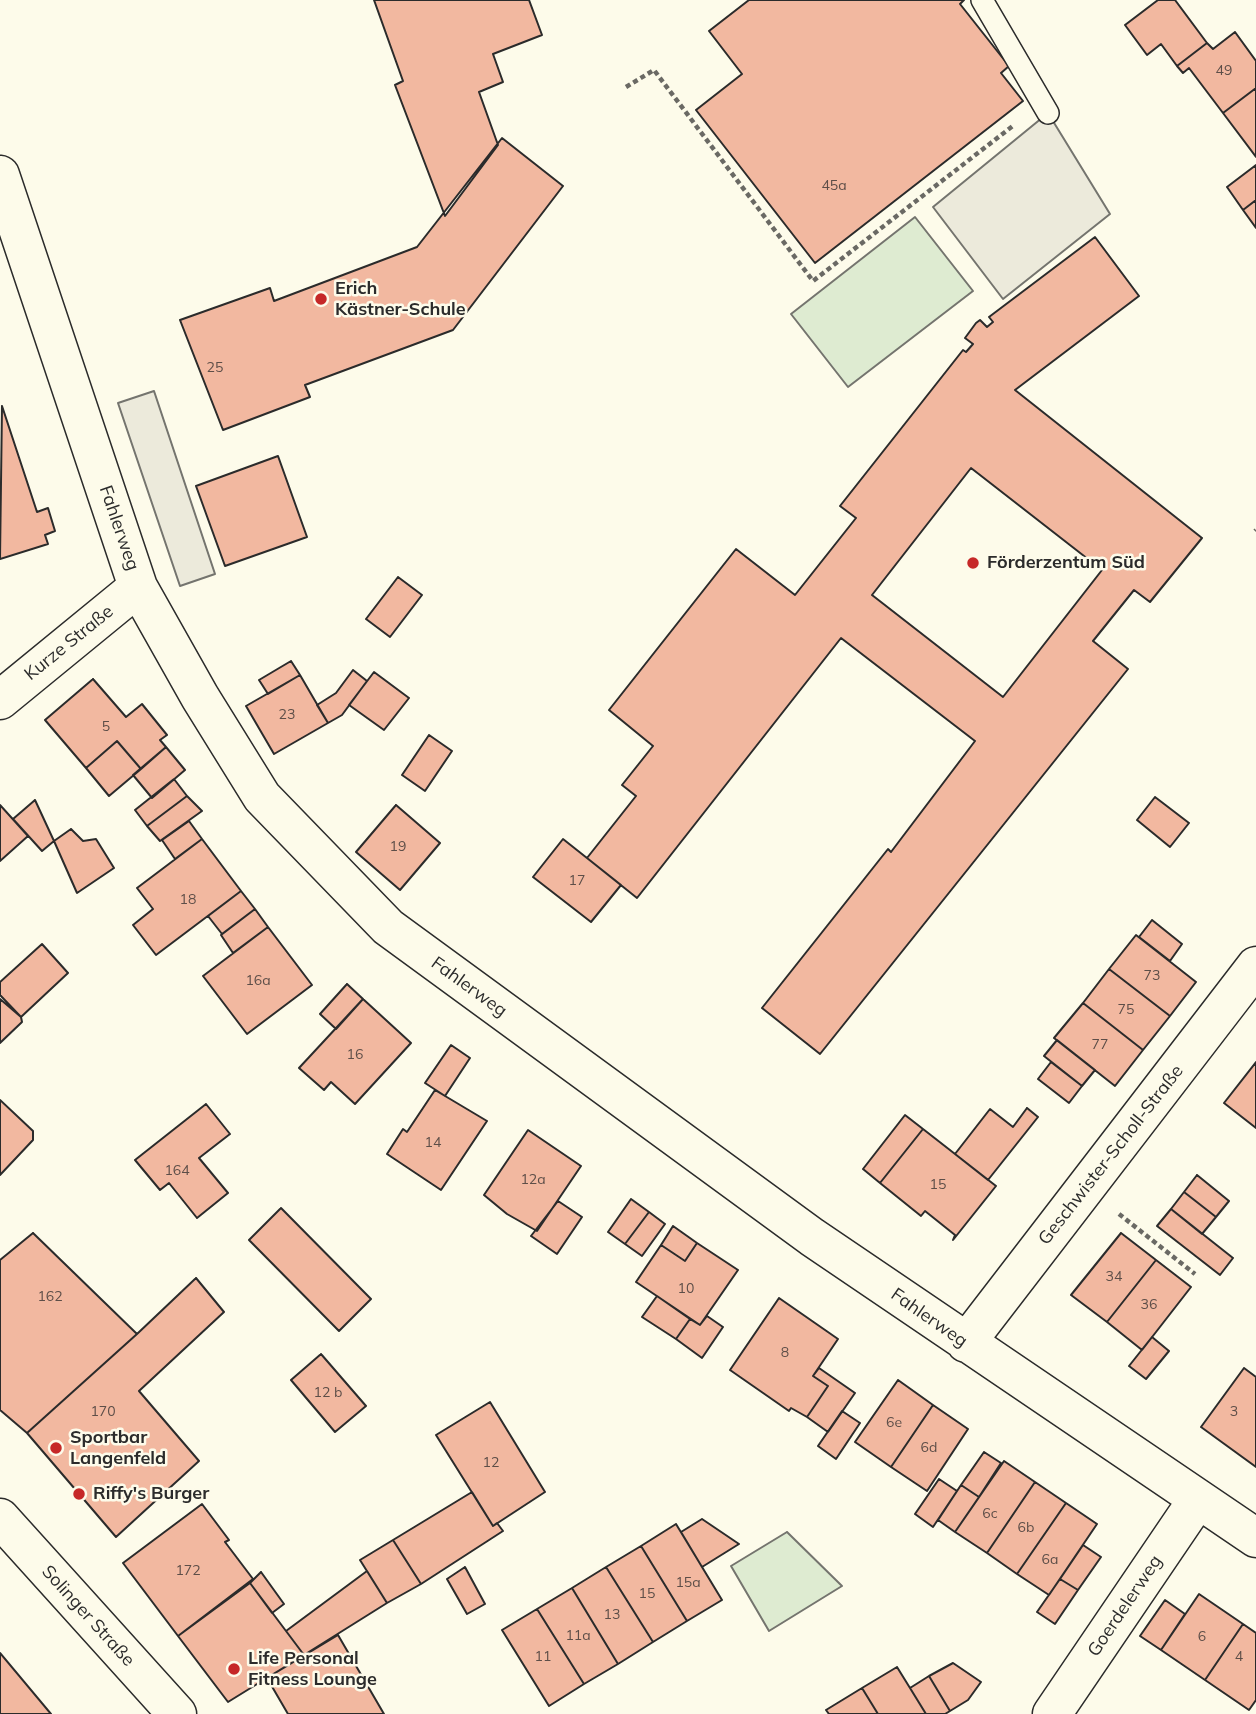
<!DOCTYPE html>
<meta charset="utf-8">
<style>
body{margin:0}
canvas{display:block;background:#fdfbea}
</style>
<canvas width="1256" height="1714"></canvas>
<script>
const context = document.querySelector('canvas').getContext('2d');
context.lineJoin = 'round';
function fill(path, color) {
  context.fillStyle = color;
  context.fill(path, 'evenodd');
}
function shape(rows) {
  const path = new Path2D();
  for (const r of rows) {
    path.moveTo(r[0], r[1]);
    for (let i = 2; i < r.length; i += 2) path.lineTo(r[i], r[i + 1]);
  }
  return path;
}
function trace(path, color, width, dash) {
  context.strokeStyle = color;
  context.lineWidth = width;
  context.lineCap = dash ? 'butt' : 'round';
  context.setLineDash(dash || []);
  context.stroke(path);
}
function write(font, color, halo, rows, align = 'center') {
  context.font = font + ' Mulish,sans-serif';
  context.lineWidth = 5;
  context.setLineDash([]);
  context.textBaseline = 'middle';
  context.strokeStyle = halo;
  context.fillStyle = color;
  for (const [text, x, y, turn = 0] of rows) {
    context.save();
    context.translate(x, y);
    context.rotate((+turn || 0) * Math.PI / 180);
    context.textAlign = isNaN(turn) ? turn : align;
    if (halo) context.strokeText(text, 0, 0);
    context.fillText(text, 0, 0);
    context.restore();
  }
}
const green = shape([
 [915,217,973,291,848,387,791,314,915,217],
 [787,1532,842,1586,769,1631,731,1566,787,1532]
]);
const parking = shape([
 [1048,113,1110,214,1003,299,933,207,1048,113],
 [154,391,215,574,180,586,118,403,154,391]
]);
const building = shape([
 [374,0,529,0,542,35,493,54,503,82,479,92,498,145,445,216,395,85,403,81,374,0],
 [749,0,964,0,960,4,1009,66,1001,73,1023,101,815,263,696,110,742,74,709,31,749,0],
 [1158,0,1175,0,1207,43,1177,66,1161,44,1147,55,1125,25,1158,0],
 [1235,32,1256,61,1256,88,1223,113,1189,68,1183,73,1177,66,1207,43,1213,49,1235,32],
 [1256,88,1256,157,1223,113,1256,88],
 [502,138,563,186,453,330,305,385,310,397,223,430,180,320,270,288,274,301,417,247,502,138],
 [1256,165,1256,200,1243,210,1227,187,1256,165],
 [1256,200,1256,228,1243,210,1256,200],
 [1095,237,1139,296,1015,390,1202,538,1150,602,1134,590,1093,641,1128,669,820,1054,762,1008,888,849,891,852,975,741,841,638,637,898,587,858,636,796,622,785,653,746,609,710,736,549,795,595,856,518,840,506,963,350,966,352,973,344,965,338,976,323,980,320,987,327,993,322,989,317,1095,237],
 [971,468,1102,570,1003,697,872,595,971,468],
 [2,406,37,512,48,508,55,531,45,535,48,544,0,559,2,406],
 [278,456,307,537,225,566,196,486,278,456],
 [398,577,422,595,390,637,366,619,398,577],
 [291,661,300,675,268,694,259,680,291,661],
 [353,670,367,681,342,715,328,723,317,705,336,693,353,670],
 [374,672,409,698,384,730,349,705,374,672],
 [300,675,328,723,274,754,246,706,300,675],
 [93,679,126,717,142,704,167,735,160,740,166,747,141,769,117,741,86,768,45,720,93,679],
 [429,735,452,751,425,791,402,775,429,735],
 [117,741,141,769,109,796,86,768,117,741],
 [166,747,185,770,152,798,133,775,166,747],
 [174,779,187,796,147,826,135,810,174,779],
 [187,796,202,811,160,841,147,826,187,796],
 [1155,797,1189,823,1170,847,1137,820,1155,797],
 [35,800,54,841,42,851,13,819,35,800],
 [0,805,28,836,0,861,0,805],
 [396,805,440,843,400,890,356,852,396,805],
 [189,821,202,839,175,859,162,840,189,821],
 [71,829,83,841,96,839,114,868,77,893,54,841,71,829],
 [202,839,241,891,156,955,133,925,153,909,137,888,202,839],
 [563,839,621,885,591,922,533,877,563,839],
 [241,891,255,909,222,934,208,916,241,891],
 [255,909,268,927,233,953,221,935,255,909],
 [1152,920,1182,944,1170,961,1139,937,1152,920],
 [268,927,312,985,247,1034,203,976,268,927],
 [1136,935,1196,982,1170,1016,1109,969,1136,935],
 [42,944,68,973,21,1017,0,995,0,982,42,944],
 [1109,969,1170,1016,1143,1050,1083,1003,1109,969],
 [347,984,363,999,336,1029,320,1014,347,984],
 [0,999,21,1017,22,1022,0,1043,0,999],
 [363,999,411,1043,355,1104,331,1082,324,1090,299,1068,363,999],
 [1083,1003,1143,1050,1115,1086,1054,1038,1083,1003],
 [1057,1040,1095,1070,1082,1086,1044,1056,1057,1040],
 [451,1045,470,1058,445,1096,425,1083,451,1045],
 [1051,1062,1082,1086,1069,1103,1038,1079,1051,1062],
 [1256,1062,1256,1128,1224,1103,1256,1062],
 [435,1090,487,1121,441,1190,387,1154,403,1129,407,1132,435,1090],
 [0,1100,33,1131,33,1140,0,1175,0,1100],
 [206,1104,230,1134,199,1158,228,1193,197,1218,169,1183,160,1190,135,1160,206,1104],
 [1027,1108,1038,1117,988,1180,955,1154,990,1109,1013,1127,1027,1108],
 [905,1115,923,1129,880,1183,863,1169,905,1115],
 [923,1129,996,1186,953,1240,955,1235,925,1211,921,1216,880,1183,923,1129],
 [528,1130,581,1166,537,1231,507,1214,484,1195,528,1130],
 [1197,1175,1229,1201,1216,1217,1184,1192,1197,1175],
 [1184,1192,1216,1217,1202,1234,1171,1209,1184,1192],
 [631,1199,649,1212,625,1244,608,1232,631,1199],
 [558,1201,582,1217,557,1254,531,1236,558,1201],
 [281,1208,371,1299,339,1331,249,1240,281,1208],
 [1171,1209,1233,1258,1220,1275,1157,1226,1171,1209],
 [649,1212,665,1224,642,1256,625,1244,649,1212],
 [673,1226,697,1243,685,1261,661,1245,673,1226],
 [33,1233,137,1334,27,1433,0,1410,0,1260,33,1233],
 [1121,1233,1156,1260,1107,1322,1071,1295,1121,1233],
 [697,1243,738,1270,700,1325,636,1282,661,1245,685,1261,697,1243],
 [1156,1260,1191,1287,1142,1350,1107,1322,1156,1260],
 [196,1278,224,1312,139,1391,199,1461,116,1537,27,1433,137,1334,196,1278],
 [657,1296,690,1319,676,1339,642,1317,657,1296],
 [779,1298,838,1339,813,1376,828,1386,807,1417,791,1408,789,1411,730,1370,779,1298],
 [707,1316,723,1327,702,1358,676,1339,690,1319,700,1325,707,1316],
 [1152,1337,1169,1351,1146,1379,1129,1366,1152,1337],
 [321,1354,366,1406,335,1432,291,1380,321,1354],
 [819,1368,855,1393,828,1432,807,1417,828,1386,813,1376,819,1368],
 [1244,1368,1256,1377,1256,1467,1201,1427,1244,1368],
 [898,1380,933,1405,891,1467,855,1442,898,1380],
 [490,1402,545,1492,493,1526,436,1435,490,1402],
 [933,1405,968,1429,927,1491,891,1467,933,1405],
 [842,1411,860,1423,836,1459,818,1446,842,1411],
 [984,1452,1001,1463,979,1497,961,1485,984,1452],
 [1004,1461,1035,1482,987,1553,955,1532,1004,1461],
 [939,1479,957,1491,933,1527,915,1514,939,1479],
 [1035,1482,1066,1503,1017,1574,987,1553,1035,1482],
 [961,1485,979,1497,955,1532,938,1520,961,1485],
 [472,1492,493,1526,497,1523,503,1531,421,1584,393,1540,472,1492],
 [1066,1503,1097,1524,1049,1595,1017,1574,1066,1503],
 [202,1504,229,1540,225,1542,253,1579,178,1636,123,1563,202,1504],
 [702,1519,739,1544,702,1567,681,1532,702,1519],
 [676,1524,722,1600,687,1621,641,1546,676,1524],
 [393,1540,421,1584,387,1603,360,1560,393,1540],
 [1083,1545,1101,1557,1078,1590,1060,1579,1083,1545],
 [641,1546,687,1621,653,1642,606,1567,641,1546],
 [465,1567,485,1604,467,1614,447,1579,465,1567],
 [606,1567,653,1642,618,1664,572,1588,606,1567],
 [367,1571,387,1603,304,1655,286,1631,367,1571],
 [261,1572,284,1604,272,1613,250,1583,261,1572],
 [1060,1579,1078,1590,1055,1624,1037,1612,1060,1579],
 [250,1583,304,1655,228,1702,178,1636,250,1583],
 [572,1588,618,1664,584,1684,537,1609,572,1588],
 [1199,1594,1243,1624,1205,1680,1161,1650,1199,1594],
 [1165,1600,1185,1614,1161,1650,1140,1636,1165,1600],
 [537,1609,584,1684,549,1706,502,1630,537,1609],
 [1243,1624,1256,1633,1256,1700,1249,1710,1205,1680,1243,1624],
 [338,1635,384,1714,288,1714,267,1678,338,1635],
 [0,1653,51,1714,0,1714,0,1653],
 [953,1663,981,1682,968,1700,950,1711,929,1676,953,1663],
 [897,1667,910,1688,926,1714,878,1714,862,1688,897,1667],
 [929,1676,950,1711,945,1714,926,1714,910,1688,929,1676],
 [862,1688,878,1714,829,1714,826,1710,862,1688]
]);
const path = shape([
 [626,87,654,70,813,281,1014,125],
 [1255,531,1256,530],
 [1119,1214,1195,1274]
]);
const service = shape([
 [982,0,1048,113]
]);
const minor = shape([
 [0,175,138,587,200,697,262,797,388,927,812,1237,1256,1538],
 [0,700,138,587],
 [966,1343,1256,966],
 [1052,1714,1198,1499]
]);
const secondary = shape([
 [0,1518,177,1714]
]);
const markers = [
 [321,299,7,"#c62828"],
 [973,563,7,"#c62828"],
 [56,1448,7,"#c62828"],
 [79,1494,7,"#c62828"],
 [234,1669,7,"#c62828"]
];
const numberNames = [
 ["49",1224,71],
 ["45a",834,186],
 ["25",215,368],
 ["23",287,715],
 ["5",106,727],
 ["19",398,847],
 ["17",577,881],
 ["18",188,900],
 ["73",1152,976],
 ["16a",258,981],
 ["75",1126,1010],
 ["77",1100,1045],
 ["16",355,1055],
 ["14",433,1143],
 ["164",177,1171],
 ["12a",533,1180],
 ["15",938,1185],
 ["34",1114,1277],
 ["10",686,1289],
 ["162",50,1297],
 ["36",1149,1305],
 ["8",785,1353],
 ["12 b",328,1393],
 ["170",103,1412],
 ["3",1234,1412],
 ["6e",894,1423],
 ["6d",929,1448],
 ["12",491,1463],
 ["6c",990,1514],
 ["6b",1026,1528],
 ["6a",1050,1560],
 ["172",188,1571],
 ["15a",688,1583],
 ["15",647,1594],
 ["13",612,1615],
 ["11a",578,1636],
 ["6",1202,1637],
 ["11",543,1657],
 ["4",1239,1657]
];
const poiNames = [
 ["Erich",335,289],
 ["Kästner-Schule",335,310],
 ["Förderzentum Süd",987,563],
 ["Sportbar",70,1438],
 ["Langenfeld",70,1459],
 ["Riffy's Burger",93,1494],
 ["Life Personal",248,1659],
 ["Fitness Lounge",248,1680]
];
const streetNames = [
 ["Fahlerweg",119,528,71],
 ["Kurze Straße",69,643,-39],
 ["Fahlerweg",469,987,36],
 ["Geschwister-Scholl-Straße",1111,1155,-52],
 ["Fahlerweg",929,1318,35],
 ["Goerdelerweg",1125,1606,-56],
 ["Solinger Straße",88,1616,48]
];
fill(green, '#deebd1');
trace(green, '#74746e', 2);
fill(parking, '#eceadb');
trace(parking, '#74746e', 2);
fill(building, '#f2b8a0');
trace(building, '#2b2b2b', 2);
trace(service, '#2b2b2b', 24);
trace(minor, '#2b2b2b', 41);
trace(secondary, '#2b2b2b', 41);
trace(path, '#6a6964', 4.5, [5, 3.5]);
trace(service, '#fdfbea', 21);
trace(minor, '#fdfbea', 38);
trace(secondary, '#fdfbea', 38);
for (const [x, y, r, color] of markers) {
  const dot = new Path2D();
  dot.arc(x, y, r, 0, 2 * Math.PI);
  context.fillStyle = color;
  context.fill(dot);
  trace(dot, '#fdfbea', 2.5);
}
write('14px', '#5d4e48', null, numberNames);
write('bold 18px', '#2b2b2b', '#fdfbea', poiNames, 'left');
write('18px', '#2b2b2b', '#fdfbea', streetNames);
</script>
